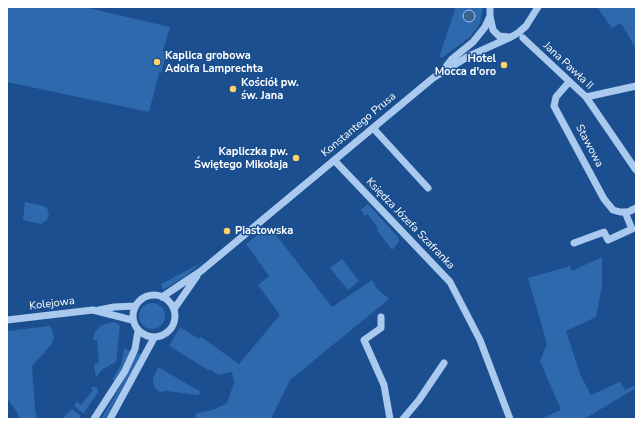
<!DOCTYPE html>
<meta charset="utf-8">
<style>
body{margin:0}
#map{position:relative;width:643px;height:426px;overflow:hidden;background:#1b4f8f;font-family:"Nunito Sans",sans-serif}
canvas{display:block}
.frame{position:absolute;inset:0;border:8px solid #fff;pointer-events:none}
</style>
<div id="map">
<canvas width="643" height="426"></canvas>
<div class="frame"></div>
</div>
<script>
const context = document.querySelector('canvas').getContext('2d');
context.lineJoin = 'round';
function fill(path, color) {
  context.fillStyle = color;
  context.fill(path, 'evenodd');
}
function shape(rows) {
  const path = new Path2D();
  for (const r of rows) {
    if (r.length === 3) {
      path.moveTo(r[0] + r[2], r[1]);
      path.arc(r[0], r[1], r[2], 0, 2 * Math.PI);
      continue;
    }
    path.moveTo(r[0], r[1]);
    for (let i = 2; i < r.length; i += 2) path.lineTo(r[i], r[i + 1]);
  }
  return path;
}
function trace(path, color, width, dash) {
  context.strokeStyle = color;
  context.lineWidth = width;
  context.lineCap = dash ? 'butt' : 'round';
  context.setLineDash(dash || []);
  context.stroke(path);
}
function write(font, color, halo, rows, align = 'center') {
  context.font = font + ' "Nunito Sans",sans-serif';
  context.lineWidth = 3;
  context.setLineDash([]);
  context.textBaseline = 'middle';
  context.strokeStyle = halo;
  context.fillStyle = color;
  for (const [text, x, y, turn = 0] of rows) {
    context.save();
    context.translate(x, y);
    context.rotate((+turn || 0) * Math.PI / 180);
    context.textAlign = isNaN(turn) ? turn : align;
    if (halo) context.strokeText(text, 0, 0);
    context.fillText(text, 0, 0);
    context.restore();
  }
}
const green = shape([
 [7,7,84,7,170,27,163,51,167,52,161,73,159,73,149,112,7,82],
 [456,7,483,7,480,23,477,28,470,37,443,57,439,57],
 [597,7,636,7,636,49,621,23,612,28],
 [25,202,44,206,47,208,49,214,47,220,41,224,23,220],
 [368,204,398,237,399,242,392,250,377,230,378,228,367,214,365,216,361,210],
 [269,226,332,307,372,280,377,289,389,299,290,380,271,419,195,419,196,413,213,410,227,403,234,383,232,372,218,375,211,370,208,370,169,346,180,327,199,339,201,337,239,364,280,315,258,285,269,276,246,244],
 [602,257,602,287,596,317,566,331,580,374,591,395,620,382,625,390,636,385,636,388,584,419,540,419,561,410,540,361,547,344,528,278,570,266,572,271],
 [342,259,359,281,348,290,330,268],
 [201,263,186,276,163,290,161,284],
 [152,316,13],
 [112,322,117,323,120,326,116,362,103,369,96,377,94,364,99,363,97,340,93,340,94,334,100,326],
 [50,326,52,330,54,337,52,344,32,366,35,409,37,419,20,419,17,412,7,398,7,331],
 [124,349,130,351,128,358,124,366,114,380,112,380,121,365],
 [137,353,141,354,137,362,107,415,104,419,101,419,128,373],
 [158,367,201,392,198,395,166,391,160,392,154,387,153,378],
 [90,387,95,387,97,388,98,392,84,413,83,413,74,406,77,402,81,405,93,390],
 [72,409,80,415,80,417,78,419,64,419,64,417]
]);
const water = shape([
 [469,16,6]
]);
const minor = shape([
 [490,7,490,16,493,30,499,36,509,37],
 [523,38,586,97,636,170],
 [445,68,452,59,473,42,485,27,490,16],
 [569,82,556,97,554,106,604,199,613,210,620,212,628,212,636,208],
 [586,97,636,86],
 [373,128,428,188],
 [334,160,450,282,480,340,510,419],
 [574,243,604,232,608,240,632,229,625,212],
 [154,316,21],
 [162,297,201,271,433,78,469,56,511,37,518,33,526,26,538,7],
 [174,309,197,276],
 [99,310,114,307,135,306],
 [381,317,381,328,364,340,384,385,390,419],
 [7,320,93,310,132,320],
 [94,419,125,371,135,349,138,331],
 [110,419,154,338],
 [403,419,419,400,444,363]
]);
const markers = [
 [157,62,4,"#ffd166"],
 [504,65,4,"#ffd166"],
 [233,89,4,"#ffd166"],
 [296,158,4,"#ffd166"],
 [227,231,4,"#ffd166"]
];
const poiNames = [
 ["Kaplica grobowa",165,56],
 ["Adolfa Lamprechta",165,69],
 ["Hotel",496,59,"right"],
 ["Mocca d'oro",496,72,"right"],
 ["Kościół pw.",241,83],
 ["św. Jana",241,96],
 ["Kapliczka pw.",288,152,"right"],
 ["Świętego Mikołaja",288,165,"right"],
 ["Piastowska",235,231]
];
const streetNames = [
 ["Jana Pawła II",568,66,43],
 ["Konstantego Prusa",359,125,-40],
 ["Stawowa",589,146,62],
 ["Księdza Józefa Szafranka",410,224,46],
 ["Kolejowa",52,304,-7]
];
fill(green, '#2e69ad');
fill(water, '#3c6290');
trace(water, '#9cc4f0', 1);
trace(minor, '#a9c9ee', 7);
for (const [x, y, r, color] of markers) {
  const dot = new Path2D();
  dot.arc(x, y, r, 0, 2 * Math.PI);
  context.fillStyle = color;
  context.fill(dot);
  trace(dot, '#1b4f8f', 1.5);
}
write('bold 11px', '#fff', '#1b4f8f', poiNames, 'left');
write('11px', '#fff', '#1b4f8f', streetNames);
</script>
